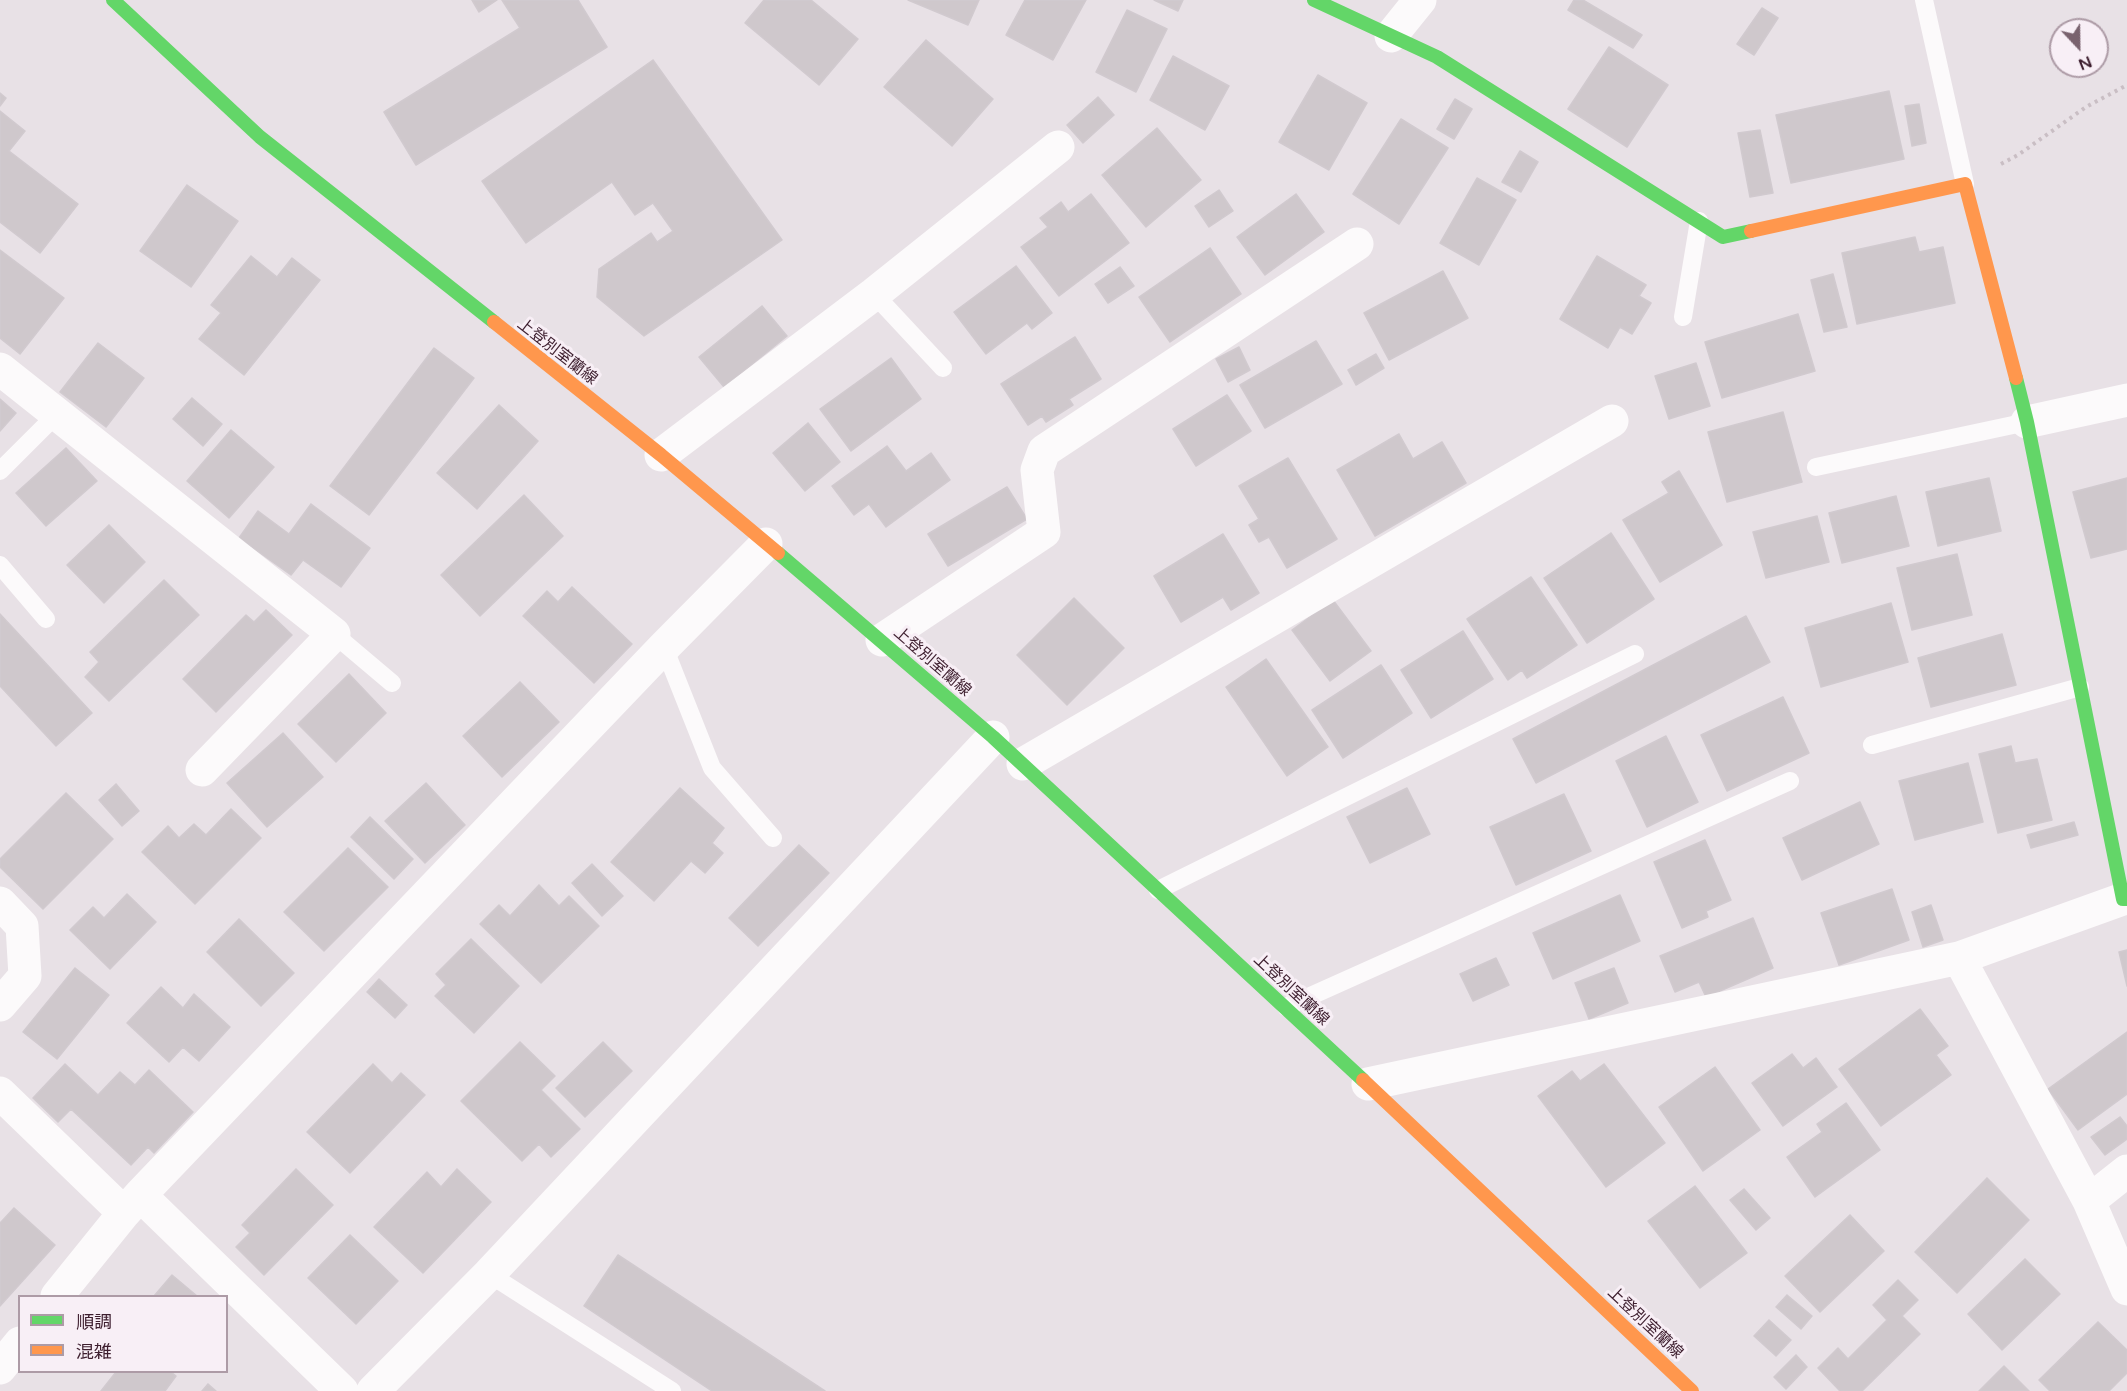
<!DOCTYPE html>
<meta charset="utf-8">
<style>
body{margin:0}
#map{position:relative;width:2127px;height:1391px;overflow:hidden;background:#e8e1e6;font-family:"Varela Round","Noto Sans JP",sans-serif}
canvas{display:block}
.legend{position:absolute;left:18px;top:1295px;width:210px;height:78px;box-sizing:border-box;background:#f8eff6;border:2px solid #ad9ba6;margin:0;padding:8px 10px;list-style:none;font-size:18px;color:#3d1e2e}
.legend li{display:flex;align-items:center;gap:12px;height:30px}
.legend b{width:30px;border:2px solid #ad9ba6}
.north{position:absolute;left:2049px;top:18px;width:60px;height:60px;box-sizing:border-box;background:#f8eff6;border:2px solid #ad9ba6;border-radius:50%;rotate:158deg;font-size:16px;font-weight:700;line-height:24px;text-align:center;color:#3d1e2e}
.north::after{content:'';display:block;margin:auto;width:21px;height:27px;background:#79626e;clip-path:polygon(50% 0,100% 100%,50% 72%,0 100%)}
</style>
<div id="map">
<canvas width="2127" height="1391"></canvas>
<ul class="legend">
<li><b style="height:8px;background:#63d668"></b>順調</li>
<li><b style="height:8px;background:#ff974d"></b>混雑</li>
</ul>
<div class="north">N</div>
</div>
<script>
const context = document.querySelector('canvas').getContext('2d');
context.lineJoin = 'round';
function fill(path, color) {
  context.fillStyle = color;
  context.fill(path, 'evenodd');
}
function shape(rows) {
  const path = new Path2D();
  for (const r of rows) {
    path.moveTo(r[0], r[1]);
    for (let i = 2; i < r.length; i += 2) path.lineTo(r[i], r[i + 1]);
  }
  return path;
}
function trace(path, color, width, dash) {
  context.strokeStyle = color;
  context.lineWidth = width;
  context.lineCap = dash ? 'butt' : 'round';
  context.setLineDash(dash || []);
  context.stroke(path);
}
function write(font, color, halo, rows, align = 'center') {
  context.font = font + ' "Varela Round","Noto Sans JP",sans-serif';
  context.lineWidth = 6;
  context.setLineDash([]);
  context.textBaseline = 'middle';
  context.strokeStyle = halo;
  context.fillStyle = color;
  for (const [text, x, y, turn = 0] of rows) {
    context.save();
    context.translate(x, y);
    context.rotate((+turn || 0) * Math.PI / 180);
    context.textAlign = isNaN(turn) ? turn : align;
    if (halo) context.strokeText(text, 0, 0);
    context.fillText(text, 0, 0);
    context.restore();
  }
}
const building = shape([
 [472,0,497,0,479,12,472,0],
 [502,0,578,0,607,47,416,165,384,112,520,28,502,0],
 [764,0,811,0,858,39,819,85,745,23,764,0],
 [908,0,979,0,968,25,908,0],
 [1025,0,1086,0,1053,60,1006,35,1025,0],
 [1154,0,1183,0,1178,11,1154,0],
 [1574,0,1583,0,1642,35,1633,48,1568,10,1574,0],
 [1762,8,1778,18,1754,55,1737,44,1762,8],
 [1127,10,1167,29,1136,92,1096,72,1127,10],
 [926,40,993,99,952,146,884,87,926,40],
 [1609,47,1668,85,1627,147,1568,109,1609,47],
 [1173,56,1229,86,1205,130,1150,100,1173,56],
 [653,60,782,240,644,336,597,297,599,269,651,233,657,242,673,231,653,203,635,215,612,182,526,243,482,181,653,60],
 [1318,75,1367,103,1329,170,1279,142,1318,75],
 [1889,91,1904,159,1791,183,1776,115,1889,91],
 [0,93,6,98,0,106,0,93],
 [1098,97,1114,115,1083,143,1067,125,1098,97],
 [1455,99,1472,109,1454,139,1437,129,1455,99],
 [1919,104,1926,143,1912,146,1905,106,1919,104],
 [0,111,25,131,9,151,78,204,40,253,0,222,0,111],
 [1401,119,1448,148,1399,224,1353,194,1401,119],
 [1157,128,1201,180,1146,227,1102,175,1157,128],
 [1760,130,1773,193,1750,197,1738,133,1760,130],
 [1520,151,1538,162,1521,192,1502,182,1520,151],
 [1477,178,1516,200,1479,265,1440,243,1477,178],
 [187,185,238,221,191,287,140,251,187,185],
 [1219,190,1233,211,1209,227,1195,206,1219,190],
 [1091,194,1129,243,1059,296,1021,247,1048,227,1040,218,1061,202,1068,212,1091,194],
 [1296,194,1324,232,1265,275,1237,237,1296,194],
 [1915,237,1919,252,1943,247,1955,303,1857,324,1842,253,1915,237],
 [1210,248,1241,294,1170,342,1139,297,1210,248],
 [0,250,64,298,20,354,0,338,0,250],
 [251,256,277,277,292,258,320,280,244,375,199,339,221,313,211,305,251,256],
 [1597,256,1646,285,1639,296,1651,303,1632,334,1620,327,1608,348,1560,319,1597,256],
 [1016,266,1052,313,1032,329,1027,323,986,354,954,312,1016,266],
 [1120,267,1134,286,1108,303,1095,284,1120,267],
 [1443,271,1468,318,1389,360,1364,313,1443,271],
 [1833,274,1847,327,1824,332,1811,280,1833,274],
 [762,306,787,336,724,387,699,357,762,306],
 [1798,314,1815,371,1722,398,1705,342,1798,314],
 [1075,337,1101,379,1069,399,1073,405,1046,422,1042,416,1028,425,1001,384,1075,337],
 [1316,341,1342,384,1265,428,1240,385,1316,341],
 [98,343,144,378,106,427,60,392,98,343],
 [1239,347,1250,370,1228,382,1216,359,1239,347],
 [434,348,474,378,369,515,330,486,434,348],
 [1376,354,1384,368,1356,385,1348,370,1376,354],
 [891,358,921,399,851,451,820,409,891,358],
 [1696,363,1710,406,1669,419,1655,376,1696,363],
 [1227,395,1251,431,1196,466,1173,429,1227,395],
 [192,398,222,424,203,446,173,419,192,398],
 [0,399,16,413,0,431,0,399],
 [499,405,538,441,477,509,437,473,499,405],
 [1783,412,1802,482,1727,502,1708,432,1783,412],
 [808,423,840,462,805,491,773,453,808,423],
 [231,430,274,467,229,518,187,481,231,430],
 [1399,434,1413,459,1442,442,1466,483,1375,536,1337,470,1399,434],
 [887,446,906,471,931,453,950,480,886,527,869,504,854,515,832,486,887,446],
 [66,448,97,481,46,526,16,493,66,448],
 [1288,458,1337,539,1287,568,1269,537,1259,542,1249,525,1259,519,1239,486,1288,458],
 [1679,471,1722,545,1660,582,1623,520,1669,493,1662,482,1679,471],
 [1989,478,2001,531,1938,546,1926,492,1989,478],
 [2127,478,2127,549,2091,558,2073,492,2127,478],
 [1007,487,1027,519,948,566,928,534,1007,487],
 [524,495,563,536,480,616,441,575,524,495],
 [1896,496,1909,546,1842,563,1829,513,1896,496],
 [311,504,370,548,341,587,303,560,291,575,239,538,258,511,289,534,311,504],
 [1817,516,1829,562,1766,578,1753,532,1817,516],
 [109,525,145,562,104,603,67,565,109,525],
 [1611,533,1654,599,1587,643,1544,578,1611,533],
 [1223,534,1259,593,1231,610,1223,597,1181,622,1154,576,1223,534],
 [1957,554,1972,615,1912,630,1897,568,1957,554],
 [1531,577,1577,645,1527,678,1522,670,1508,680,1467,619,1531,577],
 [164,580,199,615,109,701,85,677,99,662,90,652,164,580],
 [572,587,632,644,594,683,523,616,547,591,558,602,572,587],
 [1074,598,1124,648,1067,705,1017,655,1074,598],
 [1333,600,1371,651,1330,681,1292,630,1333,600],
 [1891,603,1908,662,1821,687,1805,628,1891,603],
 [266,610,292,635,216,712,183,679,246,615,254,622,266,610],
 [0,614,92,713,56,746,0,686,0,614],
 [1746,616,1770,662,1536,783,1513,739,1746,616],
 [1463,631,1493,679,1431,718,1401,670,1463,631],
 [2002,634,2016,685,1931,707,1918,658,2002,634],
 [1266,659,1328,747,1287,776,1226,687,1266,659],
 [1381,665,1412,713,1343,758,1312,710,1381,665],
 [349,674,386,713,336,762,298,724,349,674],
 [520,682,559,722,502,777,463,736,520,682],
 [1783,697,1809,753,1727,791,1701,735,1783,697],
 [283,733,323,777,267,827,227,783,283,733],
 [1666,736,1698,802,1647,827,1616,761,1666,736],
 [2011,746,2015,763,2037,759,2052,820,1998,833,1979,754,2011,746],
 [1968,763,1983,822,1915,840,1899,781,1968,763],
 [426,783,465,825,425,863,385,821,426,783],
 [116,784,139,811,122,826,99,800,116,784],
 [680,788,724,828,712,843,723,853,705,873,691,861,654,901,611,862,680,788],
 [1407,788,1430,834,1370,863,1347,817,1407,788],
 [66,793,113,839,43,909,0,867,0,859,66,793],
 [1564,794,1591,851,1516,885,1490,827,1564,794],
 [1860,802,1879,844,1802,880,1783,838,1860,802],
 [231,809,261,838,195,904,142,852,168,826,179,838,194,824,206,835,231,809],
 [370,817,413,859,394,879,351,837,370,817],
 [2074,822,2078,835,2031,848,2027,835,2074,822],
 [1705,840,1731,900,1706,911,1708,917,1682,928,1654,862,1705,840],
 [799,845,829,873,758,946,729,918,799,845],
 [348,848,388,887,324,951,284,912,348,848],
 [592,864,623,896,602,916,572,883,592,864],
 [539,885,559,906,569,896,599,926,541,983,480,924,499,905,510,916,539,885],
 [1892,889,1909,940,1839,965,1821,913,1892,889],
 [127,894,156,922,110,969,70,930,93,907,104,918,127,894],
 [1620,895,1640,941,1553,979,1533,933,1620,895],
 [1931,905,1943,940,1923,947,1912,912,1931,905],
 [1753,918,1773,968,1706,997,1699,982,1675,992,1660,956,1753,918],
 [239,919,294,973,261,1006,207,952,239,919],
 [471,939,519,986,474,1033,435,996,446,985,436,974,471,939],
 [2127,950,2127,986,2119,952,2127,950],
 [1496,958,1509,985,1473,1001,1460,974,1496,958],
 [75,968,109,995,57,1059,23,1032,75,968],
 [1614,968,1628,1003,1589,1019,1575,983,1614,968],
 [379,979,407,1005,395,1018,367,992,379,979],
 [161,987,183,1008,194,994,230,1027,199,1061,183,1047,169,1062,127,1023,161,987],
 [1920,1009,1948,1046,1936,1055,1951,1075,1881,1126,1839,1069,1920,1009],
 [2127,1032,2127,1094,2078,1130,2048,1089,2127,1032],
 [520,1042,555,1076,541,1090,580,1129,551,1157,539,1144,522,1161,461,1101,520,1042],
 [603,1042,632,1071,585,1117,556,1088,603,1042],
 [1792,1054,1803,1068,1816,1058,1837,1087,1783,1126,1752,1083,1792,1054],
 [65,1064,98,1095,120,1072,135,1085,149,1070,193,1112,154,1153,148,1147,131,1165,71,1109,58,1122,33,1098,65,1064],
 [373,1064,392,1083,401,1073,425,1095,350,1173,307,1132,373,1064],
 [1604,1064,1665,1143,1606,1187,1538,1096,1572,1071,1580,1081,1604,1064],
 [1715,1067,1760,1130,1703,1171,1659,1107,1715,1067],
 [1846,1103,1880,1150,1815,1197,1787,1157,1822,1132,1817,1124,1846,1103],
 [2120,1117,2127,1126,2127,1139,2105,1155,2091,1137,2120,1117],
 [296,1169,333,1205,264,1275,236,1247,250,1233,242,1225,296,1169],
 [457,1169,491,1202,423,1273,374,1227,427,1172,441,1187,457,1169],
 [1987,1178,2029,1220,1957,1293,1915,1252,1987,1178],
 [1695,1186,1747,1253,1700,1288,1648,1221,1695,1186],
 [1744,1189,1770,1218,1756,1230,1730,1200,1744,1189],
 [14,1208,55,1245,0,1306,0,1223,14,1208],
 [1850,1215,1884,1251,1820,1312,1785,1276,1850,1215],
 [350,1235,398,1281,356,1324,308,1278,350,1235],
 [618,1255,825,1391,712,1391,584,1306,618,1255],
 [2025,1259,2060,1294,2002,1350,1968,1314,2025,1259],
 [172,1275,197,1296,154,1296,172,1275],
 [1898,1280,1918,1300,1902,1316,1920,1334,1862,1391,1840,1391,1818,1368,1838,1348,1848,1359,1887,1320,1873,1305,1898,1280],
 [1787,1295,1812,1316,1801,1329,1776,1307,1787,1295],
 [1769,1320,1791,1340,1776,1356,1754,1336,1769,1320],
 [2098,1322,2127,1350,2127,1373,2109,1391,2050,1391,2039,1380,2098,1322],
 [1796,1355,1807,1367,1786,1389,1774,1377,1796,1355],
 [2004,1366,2029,1391,1979,1391,2004,1366],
 [116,1372,171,1372,176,1376,165,1391,101,1391,116,1372],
 [208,1384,216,1391,202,1391,208,1384]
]);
const path = shape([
 [2001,164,2018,155,2086,107,2127,85]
]);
const lane = shape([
 [1924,0,1965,184],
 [874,294,943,368],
 [1683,317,1699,221],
 [1816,467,2027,422],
 [0,471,58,413],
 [0,565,46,619],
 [334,634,392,683],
 [664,647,712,768,773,838],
 [1872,745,2080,687],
 [1158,890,1635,654],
 [1286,1007,1790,781],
 [489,1274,672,1391]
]);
const street = shape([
 [1391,36,1420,0],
 [0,369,334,634,202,770],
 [2027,422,2127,400],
 [661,455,874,294,1058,147],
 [882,640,1044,532,1037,470,1044,451,1357,244],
 [1023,764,1612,421],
 [0,903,22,926,25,976,0,1005],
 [1959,958,2089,1201,2127,1289],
 [1368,1084,1959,958,2123,899],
 [0,1093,124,1213],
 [140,1195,342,1391],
 [2089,1201,2127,1171],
 [57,1296,124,1213,140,1195,664,647,766,544],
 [0,1368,20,1343],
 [373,1391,489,1274,993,737]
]);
const fast = shape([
 [113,0,260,137,494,322],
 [1314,0,1437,57,1723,237,1751,231],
 [2016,378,2027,422,2123,899,2127,899],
 [778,553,993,737,1363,1080]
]);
const slow = shape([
 [1751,231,1965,184,2016,378],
 [494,322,661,455,778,553],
 [1363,1080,1692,1391]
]);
const streetNames = [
 ["上登別室蘭線",557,352,38],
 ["上登別室蘭線",932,662,41],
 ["上登別室蘭線",1291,990,43],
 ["上登別室蘭線",1645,1323,43]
];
fill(building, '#cfc8cc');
trace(building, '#d1cacf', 1.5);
trace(path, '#c9bec4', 4, [3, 4.5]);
trace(lane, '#fcfafb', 18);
trace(street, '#fcfafb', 33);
trace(fast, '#63d668', 14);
trace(slow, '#ff974d', 14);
write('16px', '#3d1e2e', '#f8eff6', streetNames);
</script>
